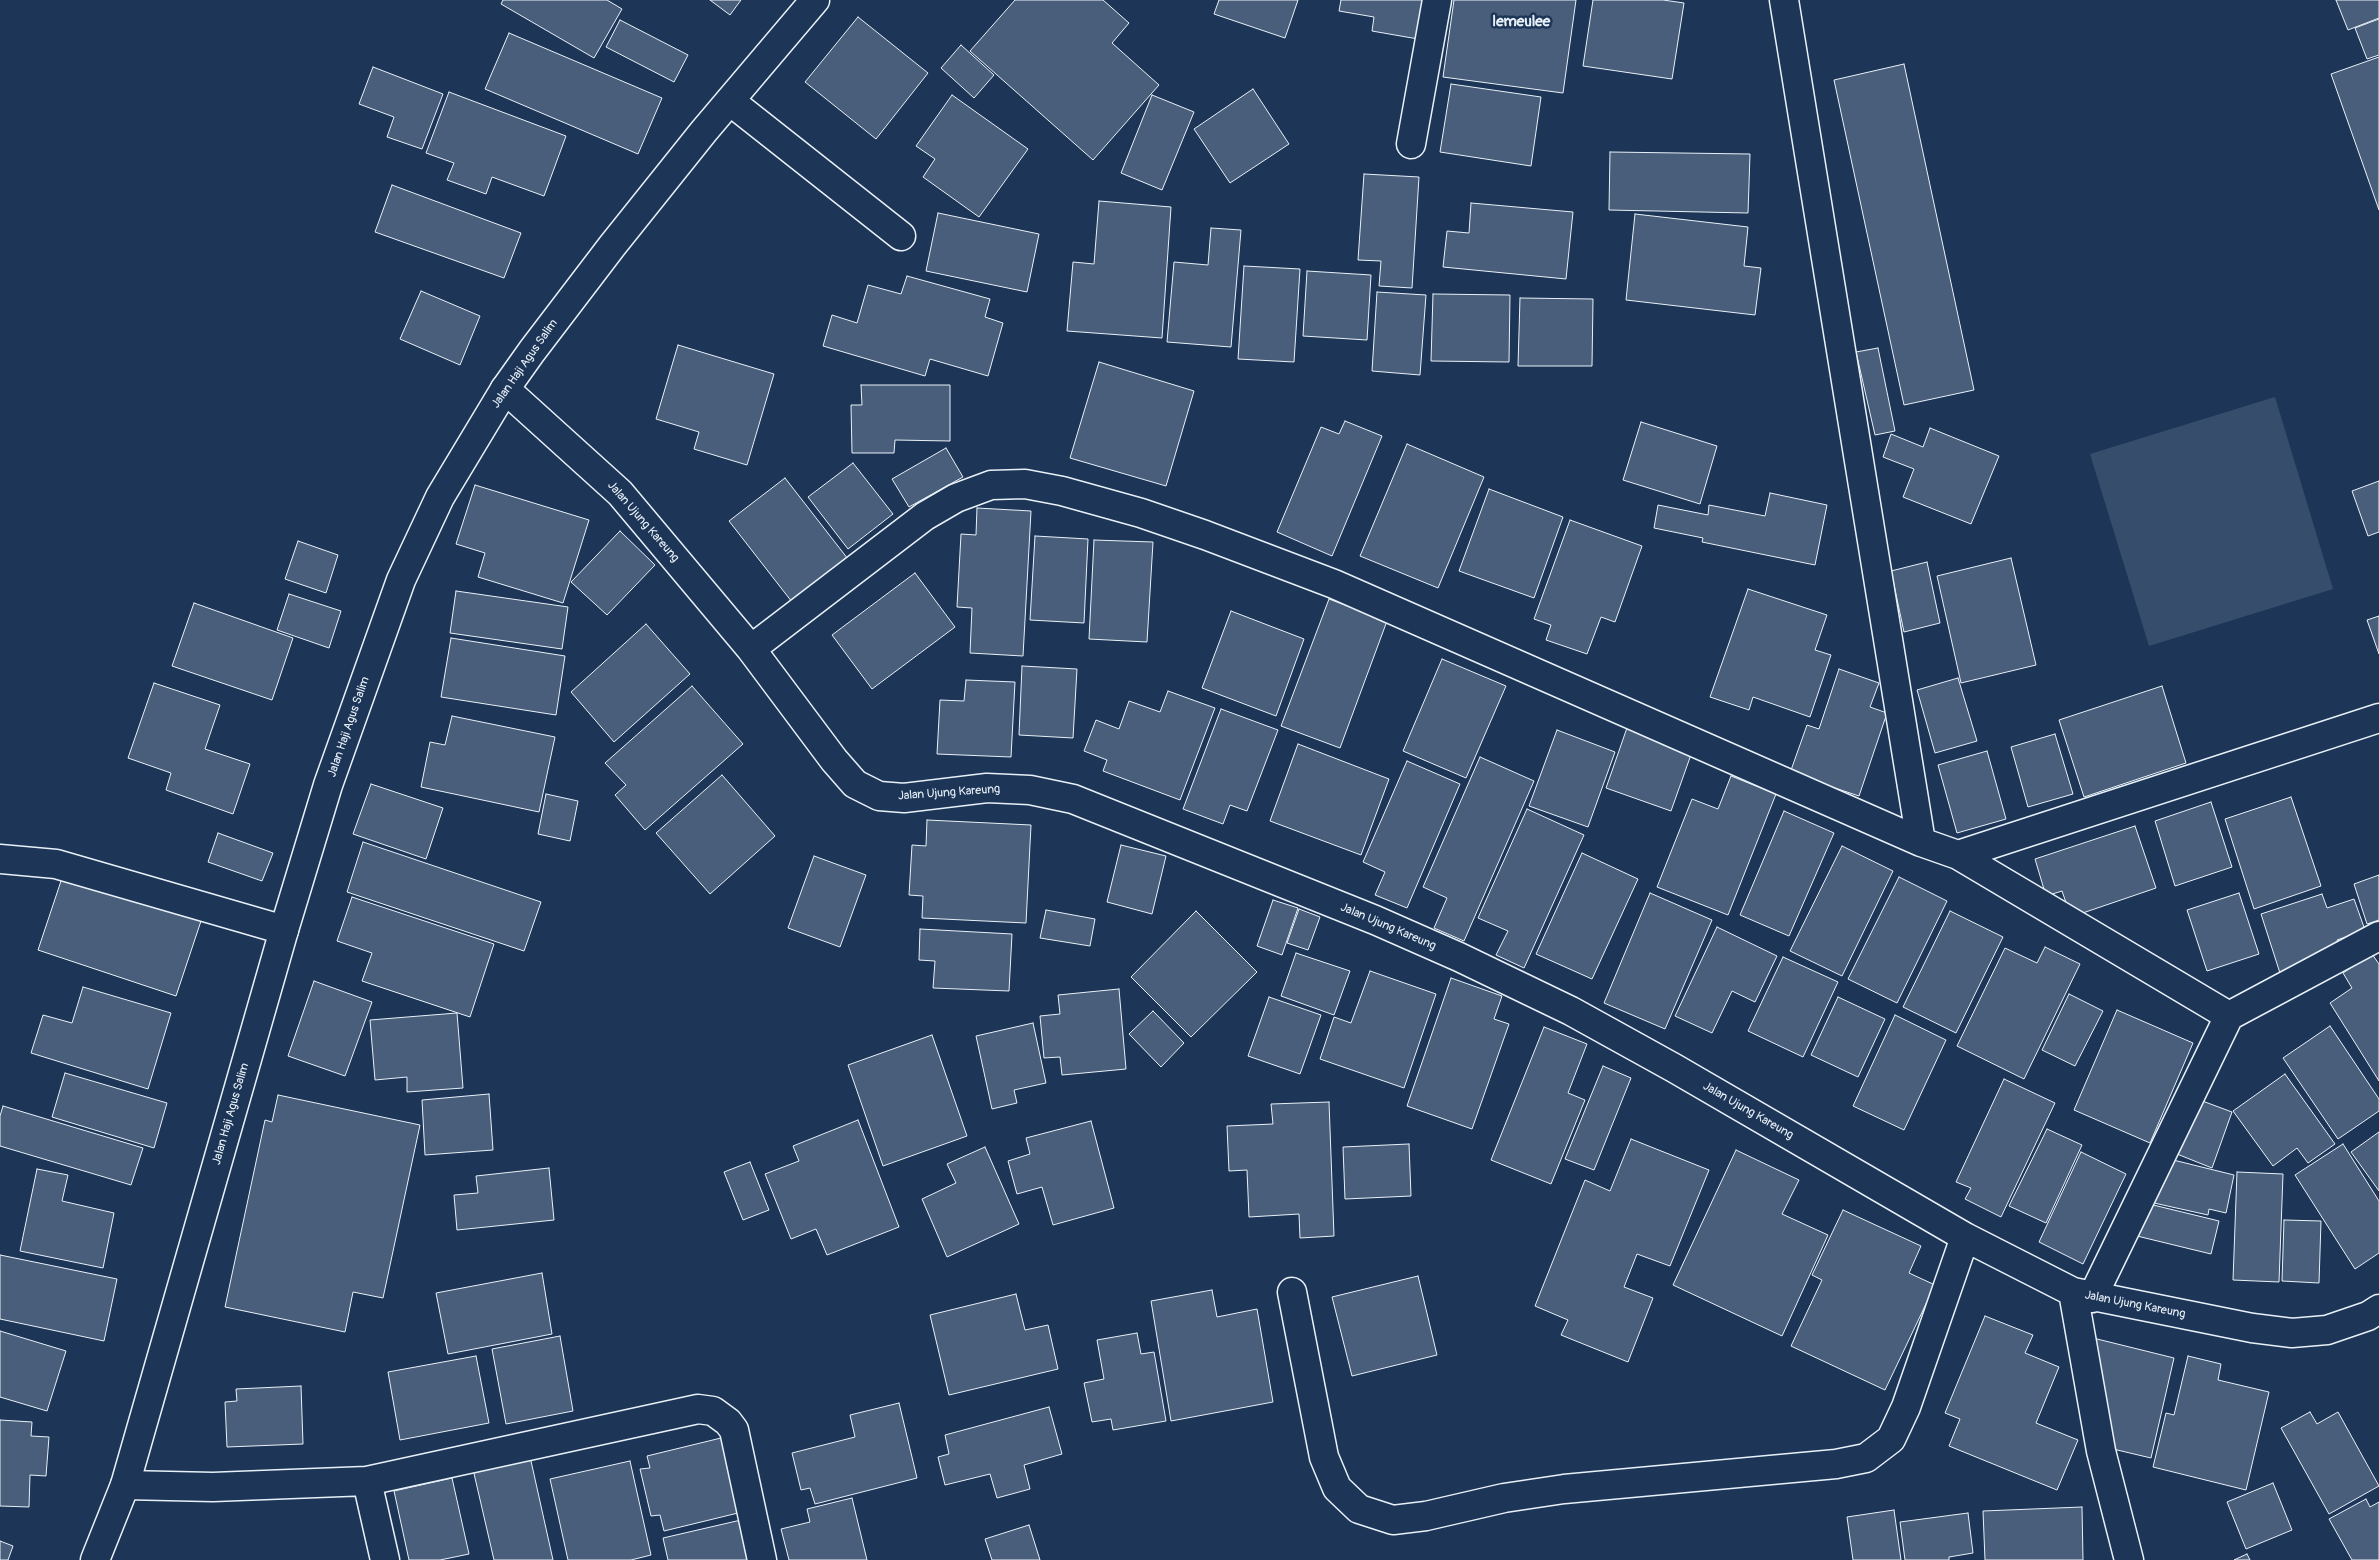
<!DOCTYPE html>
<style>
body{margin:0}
canvas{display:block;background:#1d3557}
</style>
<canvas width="2379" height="1560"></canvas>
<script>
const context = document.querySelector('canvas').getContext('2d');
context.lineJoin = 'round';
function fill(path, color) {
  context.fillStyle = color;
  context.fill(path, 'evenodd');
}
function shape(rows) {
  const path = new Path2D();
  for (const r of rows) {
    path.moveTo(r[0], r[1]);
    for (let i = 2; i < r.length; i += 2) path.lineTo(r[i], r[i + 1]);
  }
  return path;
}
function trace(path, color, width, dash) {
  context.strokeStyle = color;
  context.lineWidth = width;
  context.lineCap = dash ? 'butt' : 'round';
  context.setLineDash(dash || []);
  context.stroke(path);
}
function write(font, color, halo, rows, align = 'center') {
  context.font = font + ' Pangolin,sans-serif';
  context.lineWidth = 5;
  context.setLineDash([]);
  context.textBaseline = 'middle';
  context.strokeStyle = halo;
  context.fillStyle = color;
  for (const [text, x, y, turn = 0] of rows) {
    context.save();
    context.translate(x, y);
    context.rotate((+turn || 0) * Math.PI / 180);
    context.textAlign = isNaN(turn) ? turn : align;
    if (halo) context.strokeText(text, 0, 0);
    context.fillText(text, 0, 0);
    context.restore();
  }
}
const green = shape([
 [2275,397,2333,589,2149,646,2090,454]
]);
const building = shape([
 [503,0,607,0,622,9,594,58,501,4,503,0],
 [710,0,741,0,730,15,710,0],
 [1015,0,1103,0,1129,23,1112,43,1159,85,1093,160,970,51,1015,0],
 [1219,0,1298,0,1285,38,1214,14,1219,0],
 [1341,0,1425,0,1418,39,1372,31,1374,17,1339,11,1341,0],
 [1454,0,1576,0,1563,93,1443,77,1454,0],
 [1593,0,1663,0,1684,3,1672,79,1583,66,1593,0],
 [2336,0,2379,0,2379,18,2348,30,2336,0],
 [858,17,928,73,876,139,805,82,858,17],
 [2379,19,2379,55,2367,59,2355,28,2379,19],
 [620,20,688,55,674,82,606,47,620,20],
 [509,33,662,98,638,154,485,89,509,33],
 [961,45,994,75,974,98,941,68,961,45],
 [2379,57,2379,210,2331,74,2379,57],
 [1904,64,1974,390,1904,405,1834,80,1904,64],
 [373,67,443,94,422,149,387,137,394,117,359,104,373,67],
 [1451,84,1541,97,1531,166,1440,152,1451,84],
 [1253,89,1289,144,1230,183,1194,129,1253,89],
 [449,92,566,136,544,196,492,177,486,194,447,180,454,163,426,153,449,92],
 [952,95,1028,149,979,217,923,177,935,159,916,146,952,95],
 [1152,95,1194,112,1162,190,1121,173,1152,95],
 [1610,152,1750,154,1748,213,1609,210,1610,152],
 [1364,174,1419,177,1412,288,1379,286,1381,261,1358,260,1364,174],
 [392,185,521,233,504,278,375,232,392,185],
 [1099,201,1171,207,1162,338,1067,331,1073,262,1094,264,1099,201],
 [1471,203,1573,212,1566,279,1443,267,1447,231,1469,233,1471,203],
 [938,213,1039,234,1027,292,926,271,938,213],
 [1635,214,1748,227,1744,266,1761,268,1755,315,1626,300,1635,214],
 [1211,228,1241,230,1231,347,1167,342,1174,262,1208,265,1211,228],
 [1244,266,1300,269,1294,362,1238,359,1244,266],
 [1307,271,1371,275,1367,340,1303,336,1307,271],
 [907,276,990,299,985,317,1003,323,988,376,930,359,925,376,823,346,832,315,857,323,868,285,901,294,907,276],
 [421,291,480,316,460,365,400,339,421,291],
 [1377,292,1426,295,1420,375,1372,371,1377,292],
 [1433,294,1510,295,1509,362,1431,361,1433,294],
 [1520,298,1593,299,1592,366,1518,366,1520,298],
 [678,345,774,374,747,465,694,449,699,432,656,419,678,345],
 [1878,348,1895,431,1875,435,1856,352,1878,348],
 [1099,362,1194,391,1166,486,1070,458,1099,362],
 [861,385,950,385,950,441,895,440,894,453,852,453,851,405,862,405,861,385],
 [1345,421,1382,436,1332,556,1277,532,1321,427,1339,434,1345,421],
 [1641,422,1717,446,1700,504,1623,480,1641,422],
 [1930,428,1999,456,1971,524,1903,497,1914,469,1883,457,1891,434,1923,447,1930,428],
 [1407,444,1484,477,1438,588,1360,556,1407,444],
 [946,448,963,477,909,507,892,479,946,448],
 [853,463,893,514,848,549,808,497,853,463],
 [785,478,848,559,792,602,729,521,785,478],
 [2379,481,2379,532,2368,536,2352,491,2379,481],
 [475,485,589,520,563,603,478,577,485,553,456,544,475,485],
 [1489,489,1563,517,1534,598,1459,571,1489,489],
 [1770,493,1827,505,1815,565,1702,542,1703,538,1654,528,1658,505,1708,515,1709,505,1765,516,1770,493],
 [977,508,1031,511,1023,656,970,653,972,608,957,607,961,534,976,535,977,508],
 [1570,520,1642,546,1615,622,1601,617,1587,654,1546,640,1551,625,1534,619,1570,520],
 [620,531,655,565,607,615,571,582,620,531],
 [1035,536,1088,539,1084,623,1030,620,1035,536],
 [1094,540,1153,542,1147,642,1089,639,1094,540],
 [298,541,338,555,326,593,285,579,298,541],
 [2011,558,2036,665,1961,683,1937,576,2011,558],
 [1927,562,1940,623,1904,632,1891,571,1927,562],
 [915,573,955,627,872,689,832,635,915,573],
 [1748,589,1827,615,1815,650,1831,655,1810,717,1753,697,1749,710,1710,697,1748,589],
 [456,591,568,607,562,649,450,633,456,591],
 [289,594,341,611,329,648,277,630,289,594],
 [1329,599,1387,621,1340,748,1281,726,1329,599],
 [194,603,293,638,272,700,172,666,194,603],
 [1231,611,1304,639,1276,716,1202,688,1231,611],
 [2379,616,2379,654,2367,620,2379,616],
 [646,624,690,674,614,742,571,692,646,624],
 [451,638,565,656,556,715,441,697,451,638],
 [1442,659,1506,686,1466,778,1403,751,1442,659],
 [1022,666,1077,669,1073,738,1019,735,1022,666],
 [1839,669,1879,683,1870,707,1887,713,1859,796,1790,773,1807,725,1819,729,1839,669],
 [1958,678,1977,741,1935,753,1917,690,1958,678],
 [966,680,1015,682,1011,757,937,754,940,700,964,701,966,680],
 [154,683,220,705,205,749,250,764,233,814,166,790,171,773,128,758,154,683],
 [692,686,743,744,645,830,615,795,626,785,605,763,692,686],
 [2162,686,2186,763,2084,797,2059,720,2162,686],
 [1168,691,1215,708,1180,800,1103,771,1107,760,1084,751,1096,720,1119,729,1129,701,1160,712,1168,691],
 [1221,709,1278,730,1247,811,1230,805,1223,824,1183,809,1221,709],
 [452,716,555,737,539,812,421,787,430,742,445,745,452,716],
 [1628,725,1693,749,1671,811,1606,788,1628,725],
 [1557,730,1615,752,1588,827,1529,806,1557,730],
 [2055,734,2073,794,2028,807,2011,747,2055,734],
 [1298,744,1389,779,1361,855,1270,821,1298,744],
 [1987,751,2006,819,1957,833,1938,765,1987,751],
 [1480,757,1534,781,1464,941,1434,928,1447,898,1423,887,1480,757],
 [1407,761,1460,784,1407,908,1375,895,1385,872,1363,862,1407,761],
 [722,775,775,836,710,894,656,833,722,775],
 [1731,776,1776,794,1728,915,1657,887,1692,799,1718,809,1731,776],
 [371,784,443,808,426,859,353,834,371,784],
 [546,794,578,801,570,841,538,834,546,794],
 [2291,797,2321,886,2254,909,2225,819,2291,797],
 [2211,802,2232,867,2175,886,2155,821,2211,802],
 [1527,809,1584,835,1524,968,1496,955,1508,931,1478,918,1527,809],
 [1784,811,1834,833,1789,936,1740,915,1784,811],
 [927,820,1031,825,1026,923,922,918,923,896,909,895,912,845,926,846,927,820],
 [2135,826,2156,888,2071,917,2062,891,2046,896,2035,859,2135,826],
 [218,833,273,853,262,881,208,862,218,833],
 [363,842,541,902,524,951,347,892,363,842],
 [1121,845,1166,856,1152,914,1107,902,1121,845],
 [1842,846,1893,871,1842,976,1790,951,1842,846],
 [1582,853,1638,879,1592,979,1536,954,1582,853],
 [814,856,866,875,840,947,788,928,814,856],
 [63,875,201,921,176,996,38,950,63,875],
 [2379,875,2379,920,2367,924,2354,884,2379,875],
 [1899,877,1947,901,1897,1003,1848,979,1899,877],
 [1650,893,1712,920,1665,1029,1604,1003,1650,893],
 [2239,893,2259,954,2207,971,2187,910,2239,893],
 [2322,894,2327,908,2354,899,2365,930,2337,940,2341,952,2280,973,2261,914,2322,894],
 [352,897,494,944,470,1017,362,981,372,953,337,941,352,897],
 [1273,900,1298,908,1282,955,1257,946,1273,900],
 [1299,909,1320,917,1308,950,1287,943,1299,909],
 [1046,910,1095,919,1090,946,1040,938,1046,910],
 [1196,911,1257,972,1191,1037,1131,977,1196,911],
 [1950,911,2003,937,1956,1033,1903,1007,1950,911],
 [1717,927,1777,956,1755,1002,1732,991,1712,1033,1675,1016,1717,927],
 [920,929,1012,934,1009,991,933,988,935,961,919,960,920,929],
 [2045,947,2080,964,2024,1079,1957,1046,2005,948,2037,963,2045,947],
 [1296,953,1350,971,1334,1015,1281,996,1296,953],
 [2372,954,2379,964,2379,1081,2330,1003,2352,988,2343,973,2372,954],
 [1783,957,1838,982,1803,1057,1748,1031,1783,957],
 [1370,971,1436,994,1404,1088,1320,1059,1334,1017,1351,1023,1370,971],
 [1451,978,1502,996,1494,1019,1509,1024,1472,1129,1407,1106,1451,978],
 [314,981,372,1002,345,1076,288,1056,314,981],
 [83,987,171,1013,148,1089,31,1053,43,1015,72,1023,83,987],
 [1119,989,1126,1069,1062,1075,1060,1057,1044,1058,1040,1016,1060,1014,1058,995,1119,989],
 [2069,994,2103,1011,2075,1066,2042,1050,2069,994],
 [1269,997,1321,1015,1300,1074,1248,1056,1269,997],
 [1838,997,1885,1019,1858,1077,1811,1055,1838,997],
 [2117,1010,2193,1043,2150,1143,2074,1110,2117,1010],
 [1153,1011,1184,1043,1161,1067,1129,1034,1153,1011],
 [457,1013,463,1088,407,1092,407,1077,375,1080,370,1020,457,1013],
 [1895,1015,1946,1040,1904,1130,1853,1106,1895,1015],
 [1033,1023,1046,1083,1014,1090,1017,1103,992,1109,976,1036,1033,1023],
 [2330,1026,2379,1099,2379,1111,2338,1139,2283,1058,2330,1026],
 [1544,1027,1587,1044,1568,1093,1585,1100,1551,1184,1491,1160,1544,1027],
 [932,1035,967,1136,883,1166,848,1065,932,1035],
 [1603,1066,1631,1078,1594,1170,1565,1159,1603,1066],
 [65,1073,167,1103,154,1148,52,1117,65,1073],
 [2285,1074,2335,1144,2308,1163,2297,1148,2273,1166,2233,1111,2285,1074],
 [2004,1079,2055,1103,2001,1217,1965,1199,1971,1188,1956,1182,2004,1079],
 [489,1094,493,1150,425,1155,422,1100,489,1094],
 [278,1095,420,1125,383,1298,353,1292,345,1332,225,1307,265,1120,272,1122,278,1095],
 [2197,1099,2232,1112,2212,1168,2177,1154,2197,1099],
 [1329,1102,1334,1236,1300,1238,1299,1214,1249,1217,1247,1170,1229,1171,1227,1126,1273,1124,1271,1104,1329,1102],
 [3,1106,143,1148,131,1185,0,1146,0,1116,3,1106],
 [858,1120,899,1227,827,1255,816,1229,791,1239,765,1174,799,1161,793,1146,858,1120],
 [1091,1121,1114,1208,1053,1225,1042,1187,1017,1194,1008,1161,1030,1154,1026,1138,1091,1121],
 [2047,1129,2082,1145,2046,1223,2009,1206,2047,1129],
 [2379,1132,2379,1191,2351,1152,2379,1132],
 [1631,1139,1709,1170,1670,1266,1637,1254,1624,1287,1653,1298,1628,1362,1561,1335,1568,1320,1535,1306,1585,1180,1610,1191,1631,1139],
 [1409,1144,1411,1196,1345,1199,1343,1147,1409,1144],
 [2343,1144,2379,1201,2379,1253,2355,1269,2295,1175,2343,1144],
 [985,1147,1019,1224,947,1257,922,1199,956,1183,947,1164,985,1147],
 [1736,1150,1799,1180,1782,1214,1828,1235,1782,1336,1673,1285,1736,1150],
 [2081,1152,2126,1174,2083,1264,2039,1242,2081,1152],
 [2165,1158,2234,1175,2226,1213,2209,1209,2208,1215,2154,1203,2165,1158],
 [750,1162,769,1210,743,1220,724,1172,750,1162],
 [549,1168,554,1220,457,1230,454,1195,478,1193,476,1176,549,1168],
 [37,1169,68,1175,62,1201,114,1213,103,1268,20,1251,37,1169],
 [2237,1172,2283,1174,2279,1282,2233,1280,2237,1172],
 [2145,1203,2219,1221,2211,1254,2137,1236,2145,1203],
 [1843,1210,1921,1246,1909,1273,1935,1285,1885,1390,1791,1346,1822,1280,1812,1275,1843,1210],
 [2284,1220,2321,1221,2319,1283,2282,1281,2284,1220],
 [0,1255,117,1279,104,1341,0,1319,0,1255],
 [542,1273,552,1334,448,1354,436,1293,542,1273],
 [1418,1276,1437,1355,1352,1376,1332,1297,1418,1276],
 [1212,1290,1217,1317,1257,1309,1273,1402,1171,1421,1151,1301,1212,1290],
 [1016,1294,1025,1330,1048,1325,1058,1369,949,1395,930,1315,1016,1294],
 [1985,1316,2033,1335,2025,1353,2059,1367,2036,1423,2078,1440,2057,1490,1949,1446,1960,1419,1945,1413,1985,1316],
 [0,1331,66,1351,47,1411,0,1397,0,1331],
 [1137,1333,1141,1354,1154,1352,1166,1421,1113,1430,1111,1419,1092,1422,1084,1383,1104,1379,1097,1340,1137,1333],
 [560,1336,573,1411,506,1424,492,1349,560,1336],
 [2093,1338,2174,1358,2151,1458,2113,1449,2093,1338],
 [476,1356,489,1423,400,1440,388,1372,476,1356],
 [2188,1356,2221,1364,2218,1380,2269,1392,2246,1490,2153,1467,2166,1413,2174,1415,2188,1356],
 [301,1386,303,1444,227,1447,225,1402,237,1401,236,1389,301,1386],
 [899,1403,917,1478,815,1504,810,1488,801,1490,792,1453,855,1437,850,1415,899,1403],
 [1049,1407,1062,1454,1024,1465,1030,1489,997,1498,990,1474,945,1485,938,1457,949,1454,945,1435,1049,1407],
 [2310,1412,2317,1424,2338,1412,2379,1486,2329,1514,2281,1428,2310,1412],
 [0,1420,32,1422,31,1436,49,1437,46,1476,30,1475,29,1507,0,1506,0,1420],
 [721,1438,738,1513,664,1531,660,1515,651,1516,640,1469,650,1468,647,1456,721,1438],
 [529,1452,553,1560,494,1560,472,1465,529,1452],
 [630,1461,651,1555,631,1560,568,1560,550,1479,630,1461],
 [452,1478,469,1554,440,1560,409,1560,394,1491,452,1478],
 [2273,1483,2292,1530,2246,1549,2227,1502,2273,1483],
 [852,1498,867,1560,789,1560,781,1529,810,1522,807,1509,852,1498],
 [2366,1499,2370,1507,2379,1502,2379,1560,2352,1560,2329,1519,2366,1499],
 [2082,1507,2083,1560,1985,1560,1983,1511,2082,1507],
 [1894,1510,1901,1560,1853,1560,1847,1517,1894,1510],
 [1968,1513,1973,1553,1949,1557,1949,1560,1905,1560,1900,1522,1968,1513],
 [741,1520,750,1560,668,1560,663,1538,741,1520],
 [1029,1525,1040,1560,992,1560,985,1539,1029,1525],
 [0,1541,13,1546,8,1560,0,1560,0,1541],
 [2247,1554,2250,1560,2234,1560,2247,1554]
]);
const minor = shape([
 [1784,0,1921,842],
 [730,101,901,236],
 [1411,144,1437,0],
 [505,389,620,493,751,649,834,760,855,784,879,796,904,798,987,788,1030,790,1073,799,1375,920,1459,957,1571,1011,1674,1068,1965,1237,2073,1292,2252,1328,2292,1333,2327,1330,2368,1316,2379,1309],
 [751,649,925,516,956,498,991,485,1025,484,1062,491,1141,513,1205,535,1334,584,1921,842,1958,855,2229,1016,2092,1298],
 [1958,855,2379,718],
 [0,859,56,864,284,930],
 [2229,1016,2379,936],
 [1292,1292,1324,1457,1337,1488,1359,1509,1393,1520,1426,1516,1504,1498,1564,1489,1836,1464,1866,1458,1891,1439,1906,1407,1965,1237],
 [2073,1292,2101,1451,2129,1560],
 [367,1481,385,1560],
 [125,1485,213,1487,367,1481,698,1409,713,1411,728,1422,734,1430,762,1560]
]);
const major = shape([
 [95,1560,125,1485,284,930,328,785,401,580,440,497,505,389,532,351,612,246,704,131,815,0]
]);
const streetNames = [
 ["Jalan Haji Agus Salim",525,364,-55],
 ["Jalan Ujung Kareung",643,522,49],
 ["Jalan Haji Agus Salim",349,727,-71],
 ["Jalan Ujung Kareung",949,793,-4],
 ["Jalan Ujung Kareung",1388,927,23],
 ["Jalan Ujung Kareung",1748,1111,30],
 ["Jalan Haji Agus Salim",231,1114,-74],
 ["Jalan Ujung Kareung",2135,1305,11]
];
const quarterNames = [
 ["Iemeulee",1521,22]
];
fill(green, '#374d6c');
fill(building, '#495e7a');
trace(building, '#e8f1f8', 1);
trace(minor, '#e8f1f8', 31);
trace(major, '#e8f1f8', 31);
trace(minor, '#1d3557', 28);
trace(major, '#1d3557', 28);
write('12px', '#e8f1f8', '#1d3557', streetNames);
write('bold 15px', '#e8f1f8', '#1d3557', quarterNames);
</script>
